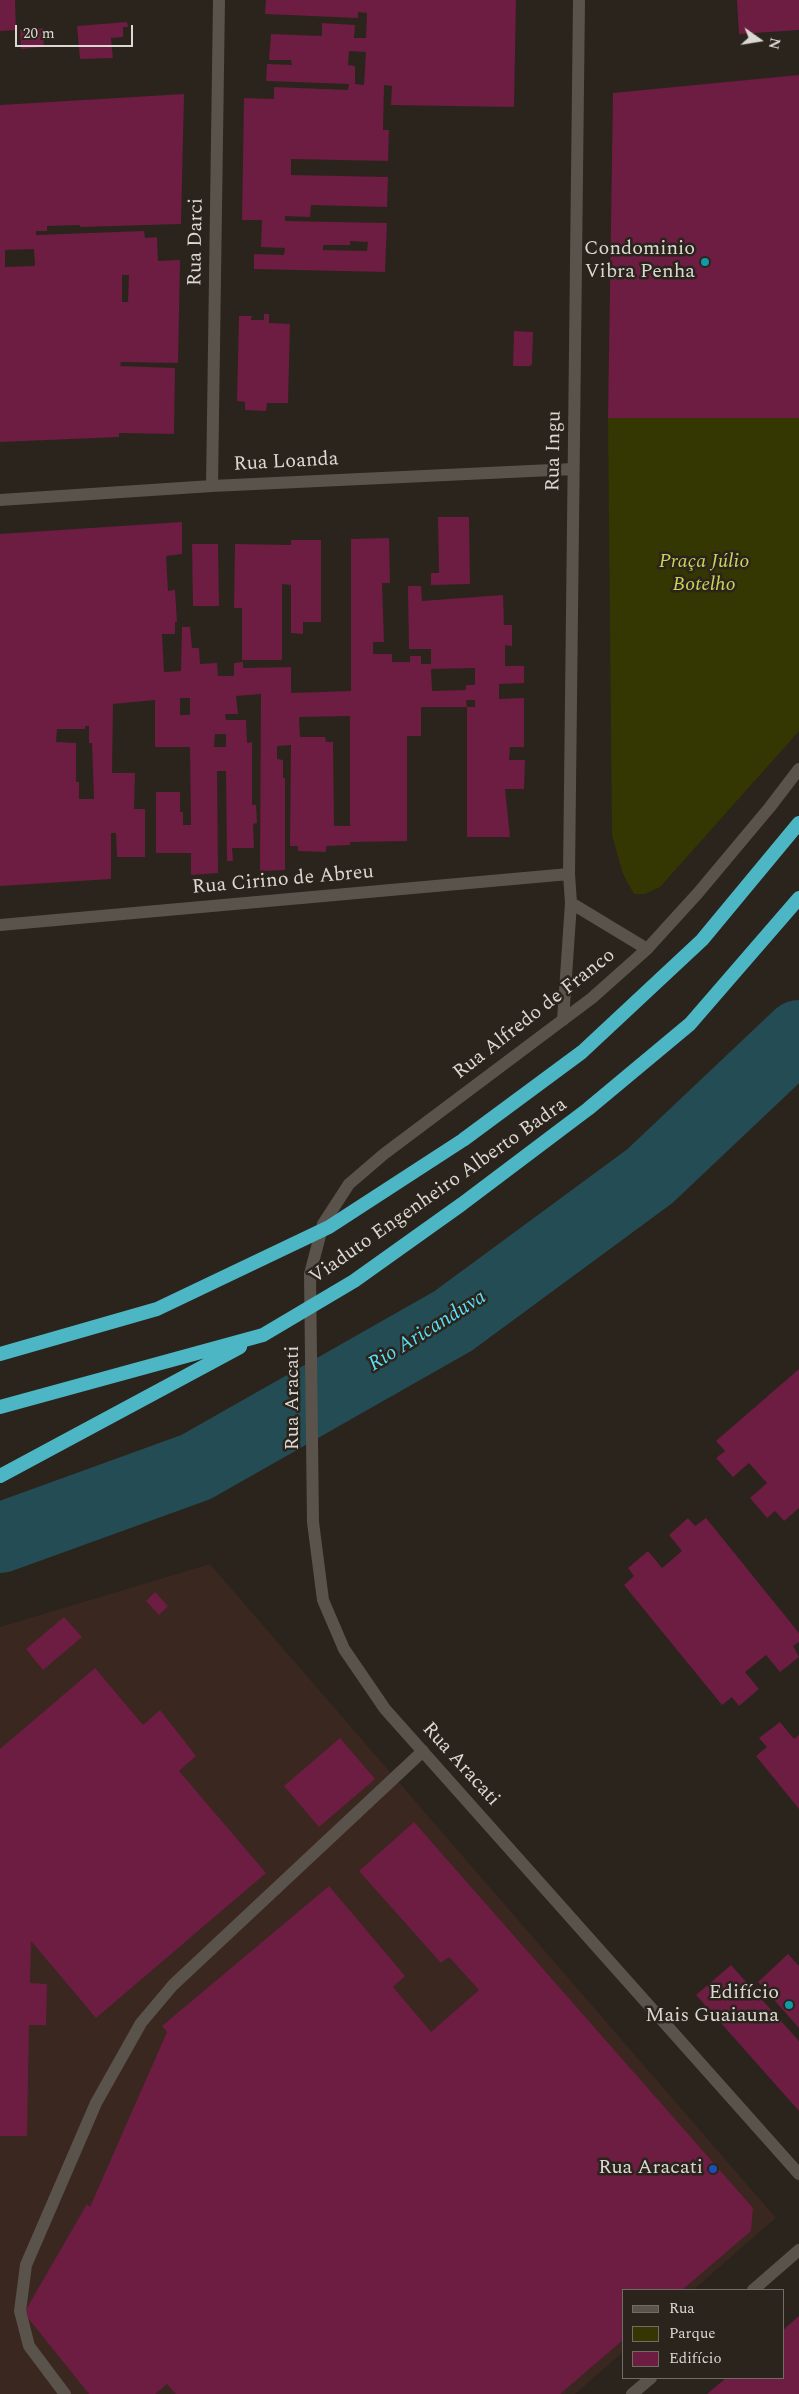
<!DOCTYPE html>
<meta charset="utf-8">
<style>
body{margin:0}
#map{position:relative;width:799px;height:2394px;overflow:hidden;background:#2a241c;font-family:Spectral,serif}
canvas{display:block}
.legend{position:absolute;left:622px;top:2289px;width:162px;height:90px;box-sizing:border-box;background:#2a241c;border:1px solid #716c65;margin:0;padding:6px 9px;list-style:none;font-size:15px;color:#dbd7d2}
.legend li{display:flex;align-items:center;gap:10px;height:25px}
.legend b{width:25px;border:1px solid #716c65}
.north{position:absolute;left:734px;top:15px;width:50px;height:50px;-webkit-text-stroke:4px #2a241c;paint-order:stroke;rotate:103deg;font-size:14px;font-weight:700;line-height:20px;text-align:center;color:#dbd7d2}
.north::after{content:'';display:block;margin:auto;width:18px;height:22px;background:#dbd7d2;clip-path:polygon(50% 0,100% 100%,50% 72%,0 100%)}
.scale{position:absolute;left:15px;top:25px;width:118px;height:22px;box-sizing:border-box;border:2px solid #dbd7d2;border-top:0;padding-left:6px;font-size:15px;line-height:18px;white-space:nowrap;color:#dbd7d2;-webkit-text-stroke:4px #2a241c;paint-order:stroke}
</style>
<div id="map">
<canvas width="799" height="2394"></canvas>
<ul class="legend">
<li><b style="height:6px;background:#5a534b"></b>Rua</li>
<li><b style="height:14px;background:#343701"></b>Parque</li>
<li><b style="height:14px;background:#6d1c42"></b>Edifício</li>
</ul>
<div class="north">N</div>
<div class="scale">20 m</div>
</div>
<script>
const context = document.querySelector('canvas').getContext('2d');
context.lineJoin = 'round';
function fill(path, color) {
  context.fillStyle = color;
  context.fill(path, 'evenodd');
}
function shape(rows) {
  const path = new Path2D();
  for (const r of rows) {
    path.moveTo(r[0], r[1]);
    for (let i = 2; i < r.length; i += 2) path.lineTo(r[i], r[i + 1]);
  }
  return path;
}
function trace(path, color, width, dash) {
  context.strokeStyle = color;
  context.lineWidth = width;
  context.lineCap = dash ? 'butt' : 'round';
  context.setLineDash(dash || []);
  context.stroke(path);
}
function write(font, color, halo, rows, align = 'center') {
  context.font = font + ' Spectral,serif';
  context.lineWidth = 5;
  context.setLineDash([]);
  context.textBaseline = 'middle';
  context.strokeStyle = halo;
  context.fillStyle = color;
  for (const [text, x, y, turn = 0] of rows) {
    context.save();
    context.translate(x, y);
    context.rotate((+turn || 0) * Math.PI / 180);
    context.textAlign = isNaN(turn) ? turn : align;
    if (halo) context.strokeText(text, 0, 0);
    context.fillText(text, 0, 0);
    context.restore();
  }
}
const industrial = shape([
 [210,1564,776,2218,693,2290,623,2290,623,2352,575,2394,0,2394,0,1627]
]);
const green = shape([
 [608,418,799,418,799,731,660,887,645,894,634,894,623,874,612,835]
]);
const river = shape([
 [0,1538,196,1467,453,1321,650,1176,799,1035]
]);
const building = shape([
 [0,0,15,0,16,30,0,31],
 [266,0,516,0,514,107,391,105,392,86,384,85,383,130,389,130,388,161,291,159,291,175,388,177,387,207,311,205,310,217,285,216,285,221,387,223,385,272,254,269,254,254,284,255,285,248,261,247,262,220,242,220,244,98,274,99,274,87,348,90,349,84,266,81,267,64,292,65,291,60,269,60,271,34,322,36,322,23,355,25,354,38,366,38,367,13,358,12,358,18,265,14],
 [349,51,366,52,364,85,355,84,355,66,348,65],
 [350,241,368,242,367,251,323,250,323,245,350,245],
 [737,0,799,0,799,30,739,34],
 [127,22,128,27,123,27,123,37,111,38,113,58,80,59,77,26],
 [43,28,44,47,21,49,20,30],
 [799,75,799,418,608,418,613,93],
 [184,94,181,224,80,227,80,225,47,226,47,231,36,231,36,235,144,231,145,238,157,237,158,261,180,260,178,363,121,362,120,366,175,368,174,434,119,433,119,437,0,442,0,105],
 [34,249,35,266,5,267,5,250],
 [122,275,129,275,128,302,122,302],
 [264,314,269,314,269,323,290,324,288,403,267,403,266,411,245,410,245,402,237,401,239,316,252,316,251,320,264,320],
 [514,331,533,332,532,364,530,366,513,366],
 [438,517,469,517,470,584,431,585,431,573,439,573],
 [182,522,182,554,166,556,168,591,175,590,177,622,175,622,175,634,162,634,164,672,181,671,182,627,190,627,192,648,199,648,200,664,217,663,218,676,234,676,234,663,243,662,243,668,291,667,291,693,351,691,351,539,389,538,390,583,382,583,384,642,373,642,373,654,392,654,392,662,410,662,410,656,421,656,421,664,431,664,431,649,409,649,408,586,421,586,422,601,503,595,504,625,512,625,512,646,505,645,505,666,524,666,524,683,499,684,499,699,524,698,524,747,510,747,509,760,525,760,524,789,505,789,510,837,467,837,467,707,475,707,475,700,466,700,467,707,421,707,421,736,407,736,407,841,350,842,350,845,326,846,326,852,298,851,298,846,290,846,291,745,277,746,277,759,283,760,283,778,285,778,285,870,260,871,261,694,236,696,238,714,225,714,226,720,246,720,247,743,252,742,252,805,256,805,257,823,253,824,254,848,232,848,233,861,227,861,226,771,217,771,218,873,191,875,191,853,156,853,156,792,180,792,180,812,183,812,183,825,191,825,190,747,155,747,155,700,113,704,112,773,135,773,134,809,145,809,145,857,117,857,116,833,111,833,111,879,0,886,0,534],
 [475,668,475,685,466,685,466,690,432,691,431,669],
 [180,698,190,698,190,715,180,715],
 [350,716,350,826,334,826,333,742,326,742,325,737,300,737,299,717],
 [85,726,89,726,89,743,92,743,94,799,79,799,79,782,76,782,76,743,56,742,57,729,85,729],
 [215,734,226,734,226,747,214,747],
 [291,540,321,540,321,622,303,622,303,634,291,633,291,585,282,584,282,660,242,660,242,608,234,608,235,544,291,545],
 [192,544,218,544,219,606,193,606],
 [799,1369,799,1508,784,1521,775,1511,767,1518,750,1498,767,1483,749,1463,733,1477,716,1458,725,1451,716,1441],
 [688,1518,695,1526,706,1518,799,1633,799,1642,793,1646,799,1657,780,1672,766,1655,745,1672,759,1689,739,1706,732,1697,722,1705,624,1585,634,1576,628,1568,648,1551,662,1568,682,1551,669,1535],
 [155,1592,168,1606,159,1615,146,1601],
 [64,1617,82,1637,43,1670,26,1649],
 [95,1668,143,1725,160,1710,196,1756,179,1771,266,1873,96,2018,31,1941,30,1983,47,1984,46,2025,29,2025,27,2136,0,2136,0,1749],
 [780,1722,794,1739,799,1735,799,1809,756,1756,767,1747,759,1738],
 [340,1738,375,1779,319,1827,284,1786],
 [414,1822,753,2208,751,2231,682,2290,623,2290,623,2340,560,2394,176,2394,167,2384,155,2394,89,2394,24,2313,87,2204,90,2207,167,2032,162,2026,329,1886,405,1976,393,1987,431,2032,479,1990,449,1957,441,1963,359,1871],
 [788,1954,799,1966,799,2028,758,1982],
 [731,1965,799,2041,799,2111,696,1995],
 [799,2316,799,2394,707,2394,726,2378,783,2378,783,2330]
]);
const service = shape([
 [65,2394,29,2346,20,2311,26,2265,96,2103,141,2023,173,1985,423,1751]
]);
const minor = shape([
 [212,486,219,0],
 [0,500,212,486,573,469],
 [571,903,647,949],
 [0,925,569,874],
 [563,1020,571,903,569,874,579,0]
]);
const tertiary = shape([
 [799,769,770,807,698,893,647,949,592,998,384,1154,349,1184,323,1224,310,1274,313,1522,323,1600,344,1649,385,1709,799,2174],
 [753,2290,799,2250],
 [632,2394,651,2378]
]);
const trunk = shape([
 [0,1354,157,1309,329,1227,463,1140,582,1052,702,940,799,823],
 [0,1407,263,1335,354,1281,462,1204,588,1109,690,1024,799,898],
 [0,1476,240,1347]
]);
const markers = [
 [705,262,5,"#0f9aa8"],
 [789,2005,5,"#0f9aa8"],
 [713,2169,5,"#1a4fb4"]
];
const streetNames = [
 ["Rua Darci",197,242,-89],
 ["Rua Ingu",555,451,-89],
 ["Rua Loanda",286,463,-3],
 ["Rua Cirino de Abreu",283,881,-5],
 ["Rua Alfredo de Franco",535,1015,-38],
 ["Viaduto Engenheiro Alberto Badra",439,1192,-35],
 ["Rua Aracati",294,1398,-90],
 ["Rua Aracati",460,1765,48]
];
const poiNames = [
 ["Condominio",695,250],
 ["Vibra Penha",695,273],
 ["Edifício",779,1994],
 ["Mais Guaiauna",779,2017],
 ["Rua Aracati",703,2169]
];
const parkNames = [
 ["Praça Júlio",704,563],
 ["Botelho",704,586]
];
const waterNames = [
 ["Rio Aricanduva",428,1332,-32]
];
fill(industrial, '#392720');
fill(green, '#343701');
trace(river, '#234c54', 70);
fill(building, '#6d1c42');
trace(service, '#5a534b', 12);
trace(minor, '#5a534b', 12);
trace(tertiary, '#5a534b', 12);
trace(trunk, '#4cb6c4', 14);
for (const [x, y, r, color] of markers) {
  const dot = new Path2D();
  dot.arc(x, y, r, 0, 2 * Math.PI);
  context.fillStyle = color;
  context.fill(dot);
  trace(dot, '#2a241c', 2);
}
write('20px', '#dbd7d2', '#2a241c', streetNames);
write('20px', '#dbd7d2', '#2a241c', poiNames, 'right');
write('italic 20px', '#cbd456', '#2a241c', parkNames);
write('italic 21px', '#5adff8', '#2a241c', waterNames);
</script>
